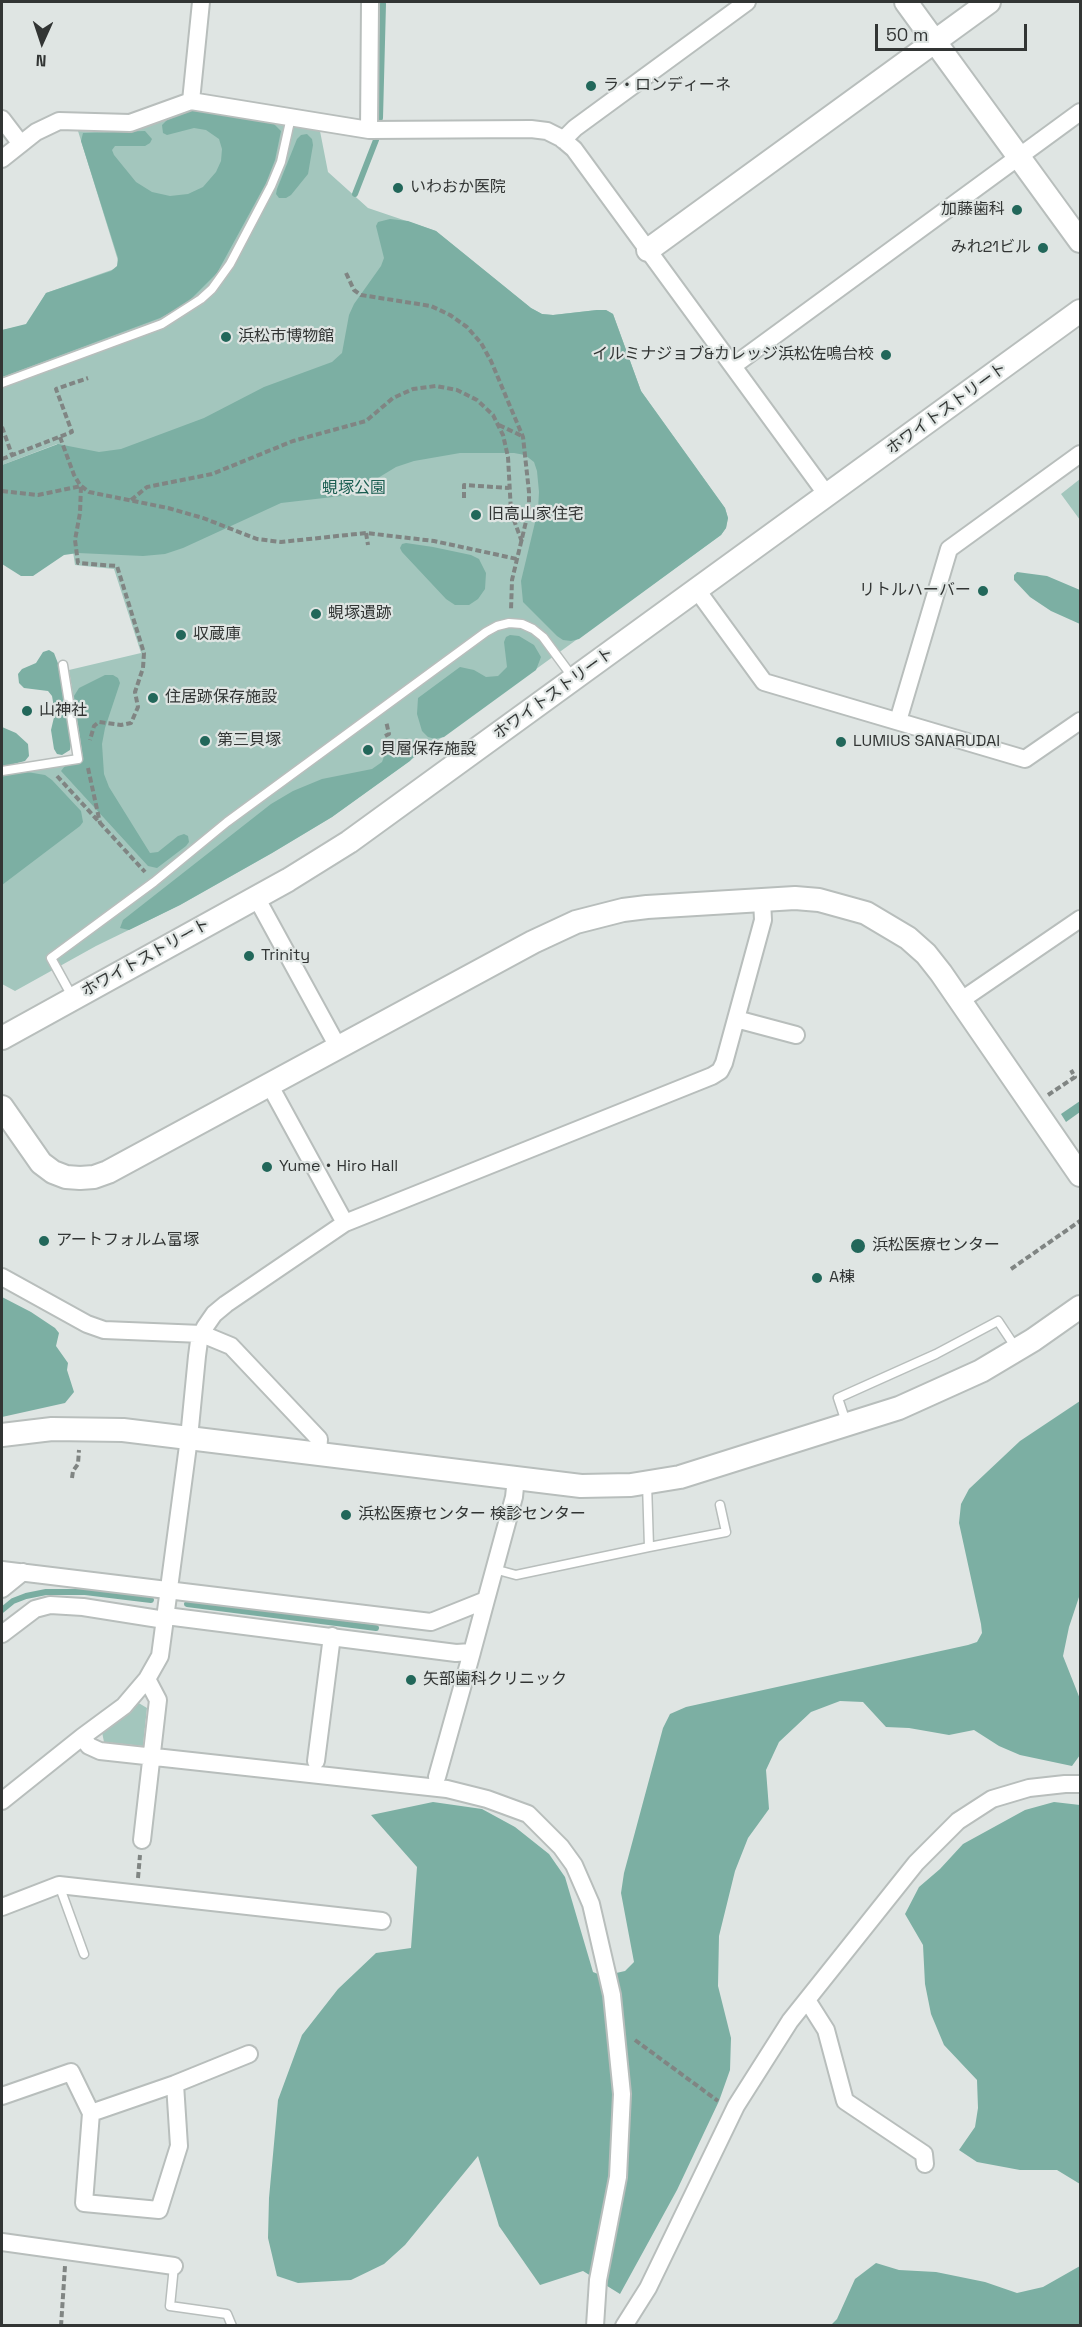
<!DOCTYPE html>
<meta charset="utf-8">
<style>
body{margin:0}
#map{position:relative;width:1082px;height:2327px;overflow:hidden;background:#dfe5e3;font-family:"Space Grotesk",sans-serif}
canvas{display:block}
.frame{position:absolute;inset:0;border:3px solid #323534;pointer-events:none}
.north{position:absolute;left:12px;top:12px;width:60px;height:60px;-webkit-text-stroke:4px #dfe5e3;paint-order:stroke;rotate:183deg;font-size:16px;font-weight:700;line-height:24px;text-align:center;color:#323534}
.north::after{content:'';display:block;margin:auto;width:21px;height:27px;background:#323534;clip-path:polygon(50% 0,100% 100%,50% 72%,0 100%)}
.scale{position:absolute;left:875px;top:24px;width:152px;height:27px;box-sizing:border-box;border:3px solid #323534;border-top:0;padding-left:8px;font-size:18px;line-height:21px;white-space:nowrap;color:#323534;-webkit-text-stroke:4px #dfe5e3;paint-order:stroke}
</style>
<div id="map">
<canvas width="1082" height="2327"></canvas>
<div class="frame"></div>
<div class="north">N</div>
<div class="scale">50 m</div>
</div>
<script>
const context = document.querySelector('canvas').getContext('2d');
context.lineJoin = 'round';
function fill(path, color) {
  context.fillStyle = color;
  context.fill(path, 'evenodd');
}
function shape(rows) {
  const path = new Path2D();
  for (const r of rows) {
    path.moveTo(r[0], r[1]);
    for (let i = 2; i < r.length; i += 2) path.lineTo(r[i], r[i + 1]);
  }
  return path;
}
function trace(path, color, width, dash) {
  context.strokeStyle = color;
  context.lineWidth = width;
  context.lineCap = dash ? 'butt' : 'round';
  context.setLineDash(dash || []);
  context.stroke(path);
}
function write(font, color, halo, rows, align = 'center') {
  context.font = font + ' "Space Grotesk","Noto Sans JP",sans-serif';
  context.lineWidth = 4.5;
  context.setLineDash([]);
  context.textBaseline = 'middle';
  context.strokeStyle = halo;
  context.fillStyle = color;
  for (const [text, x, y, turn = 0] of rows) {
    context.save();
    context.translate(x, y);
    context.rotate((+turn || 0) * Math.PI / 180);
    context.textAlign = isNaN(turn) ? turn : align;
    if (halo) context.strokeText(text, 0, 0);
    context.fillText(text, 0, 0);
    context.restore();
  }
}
const green = shape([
 [192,110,320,131,328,172,368,208,436,231,531,308,542,314,553,315,597,310,606,310,613,314,641,391,725,508,728,518,726,528,721,535,332,817,272,853,180,905,96,946,15,991,2,984,2,776,82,762,83,758,69,670,141,653,114,569,75,565,57,444,2,465,2,330,27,325,46,293,120,267,78,131,116,133,131,132],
 [1080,479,1080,520,1061,494],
 [137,1702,147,1708,143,1746,104,1742,102,1732]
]);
const forest = shape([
 [192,110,274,124,281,131,275,160,266,183,217,273,186,304,160,318,2,377,2,330,26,324,46,293,111,271,117,266,118,258,81,141,83,133,145,131,152,139,150,143,145,146,115,146,112,150,114,155,136,182,152,192,170,196,188,194,203,187,216,172,221,161,222,149,219,139,206,130,194,128,167,135,163,133,162,125,167,120],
 [307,134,312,139,313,145,308,174,291,195,286,198,279,198,276,194,277,189,297,139,301,135],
 [390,219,408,221,436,231,531,308,542,314,553,315,597,310,606,310,613,314,641,391,725,508,728,518,726,528,721,535,579,639,571,641,563,640,557,636,523,602,521,581,538,510,539,492,537,471,534,462,525,455,514,453,460,453,414,461,396,467,350,495,281,503,183,548,165,554,143,556,78,553,64,555,33,576,21,576,2,564,2,465,58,444,99,452,121,449,204,418,264,387,332,362,342,353,349,315,354,304,381,266,384,258,376,226,378,222],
 [406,543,433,547,471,555,479,559,486,573,485,589,478,599,469,605,455,605,446,599,402,552,400,548,402,544],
 [1017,572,1047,576,1080,590,1080,624,1051,611,1030,597,1014,580,1014,575],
 [510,635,519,636,534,645,541,657,536,670,444,737,435,739,428,737,422,731,417,714,418,698,460,667,474,670,486,677,498,676,507,667,504,642,506,637],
 [49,650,54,653,59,666,71,744,70,750,62,755,57,754,54,749,51,730,55,713,52,696,48,691,24,688,19,683,18,674,22,669,36,663,43,652],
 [105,675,113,675,118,678,120,683,105,728,102,744,104,774,109,787,150,853,158,852,178,836,184,834,188,836,189,842,186,846,157,868,148,866,61,771,65,766,82,762,83,758,74,696,79,688],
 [2,727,16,733,28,744,29,756,25,761,2,767],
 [407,738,414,741,416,747,415,755,410,761,332,817,272,853,180,905,129,930,120,928,123,920,271,804,293,791,322,779,372,769,382,762,388,746,399,739],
 [27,772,45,775,52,780,81,811,83,822,80,826,2,885,2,776],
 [2,1297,31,1312,55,1328,59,1333,56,1346,68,1363,67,1370,74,1392,65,1403,2,1417],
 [1080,1401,1080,1594,1069,1627,1063,1656,1080,1699,1080,1755,1072,1766,1020,1755,999,1746,974,1730,949,1735,909,1728,886,1727,863,1702,840,1701,811,1712,779,1742,766,1770,769,1809,748,1838,735,1871,719,1936,718,1986,731,2038,730,2070,719,2101,677,2190,620,2294,583,2271,540,2285,499,2226,478,2156,405,2245,384,2264,351,2280,298,2283,277,2276,268,2238,269,2198,278,2100,302,2035,338,1989,376,1953,411,1948,417,1867,371,1815,433,1802,482,1809,515,1827,549,1854,565,1877,593,1972,603,1976,625,1971,634,1962,621,1893,624,1873,663,1728,670,1714,686,1707,968,1645,977,1642,982,1633,981,1624,959,1523,961,1504,969,1489,1020,1441],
 [1054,1802,1080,1805,1080,2184,1057,2170,1020,2170,977,2162,959,2150,975,2127,978,2108,977,2080,944,2045,931,2014,925,1984,923,1945,905,1914,919,1887,940,1869,963,1844,1025,1810],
 [876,2263,899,2270,936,2272,985,2282,1017,2293,1043,2287,1080,2266,1080,2325,831,2325,837,2319,855,2279]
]);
const water = shape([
 [1080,1101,1080,1112,1066,1122,1061,1114]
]);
const stream = shape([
 [380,118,383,4],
 [355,194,376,140],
 [187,1604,376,1628],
 [2,1610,13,1601,26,1596,46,1592,85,1592,151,1600]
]);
const path = shape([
 [346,273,354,290,361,295,431,306,450,315,467,327,481,343,491,361,523,437,529,492,529,509,512,580,511,610],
 [499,425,522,436],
 [2,427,12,455],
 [60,437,74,475,80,485,89,492,168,508,203,518,257,539,281,542,366,533,434,541,517,559],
 [2,459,72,432,56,389,88,378],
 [2,491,38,495,81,486,80,513,75,540,78,563,117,566,144,653,143,668,135,692,138,707,131,723,121,725,99,722,94,726,90,740],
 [464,498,464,485,509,488],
 [131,500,147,487,212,474,293,441,366,421,393,398,413,389,436,386,457,390,477,400,493,415,503,435,508,457,511,512,522,542],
 [366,533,368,545],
 [385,736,389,734,386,721],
 [88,768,100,823],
 [57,776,145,872],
 [1048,1095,1075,1077,1071,1070],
 [1011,1269,1080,1221],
 [72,1478,73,1471,78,1464,79,1450],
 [138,1878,140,1855],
 [635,2040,718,2101],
 [61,2326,65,2266]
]);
const lane = shape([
 [2,383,162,324,201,299,212,289,230,264,271,186,281,162,291,117],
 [2,771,78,759,63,665],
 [73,998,51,958,154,882,227,822,486,632,497,626,509,623,522,624,533,629,543,637,574,679],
 [846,1422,838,1398,936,1354,998,1321,1016,1348],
 [649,1547,726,1532,720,1505],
 [494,1569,516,1575,649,1547,647,1483],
 [59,1885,84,1954],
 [174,2266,170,2306,227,2314,232,2326]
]);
const street = shape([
 [191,101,201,2],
 [2,119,21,144],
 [369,130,370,2],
 [563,140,575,128,747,2],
 [2,159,36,132,59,121,130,123,191,101,369,130,531,129,547,131,561,138,574,149,827,495],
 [733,366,1080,112],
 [697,590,764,682,1025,759,1080,721],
 [898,721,949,549,1080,454],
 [256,897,338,1047],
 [960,1001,1080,919],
 [736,1019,796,1035],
 [269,1084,345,1223],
 [2,1277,87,1324,104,1330,202,1334,231,1346,319,1439,318,1454],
 [2,1570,431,1622,486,1600,514,1497,516,1478],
 [2,1589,23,1572],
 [166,1616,456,1653,472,1652,486,1600],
 [2,1634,35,1609,50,1605,83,1607,165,1620],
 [82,1737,124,1706,147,1679],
 [316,1761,332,1636],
 [437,1777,472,1652],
 [2,1801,82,1737,89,1746,100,1751,447,1789,487,1799,528,1814,561,1847,574,1865,591,1904,612,1995,622,2094,618,2177,598,2280,595,2326],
 [142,1840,158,1700,147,1679,160,1656,189,1438,197,1356,199,1341,205,1327,214,1314,226,1304,345,1223,712,1076,720,1071,724,1063,763,920,762,900],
 [2,1907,59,1885,382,1921],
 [807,2000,826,2030,845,2101,924,2154,925,2164],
 [2,2096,71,2072,91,2113,84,2203,159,2210,179,2146,175,2084,249,2054],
 [91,2113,175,2084],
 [2,2242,174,2266],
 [624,2326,648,2288,736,2106,790,2021,916,1863,958,1821,992,1799,1029,1788,1065,1784,1080,1784]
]);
const secondary = shape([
 [906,2,1080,241],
 [648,250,989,2],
 [2,1038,288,880,349,842,1080,311],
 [2,1107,41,1163,53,1172,66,1177,80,1178,94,1177,108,1172,533,942,576,922,623,910,647,907,795,898,819,900,866,913,908,938,926,954,941,973,1080,1175],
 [2,1435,52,1429,123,1430,581,1486,631,1485,680,1477,899,1408,981,1371,1033,1340,1080,1307]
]);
const markers = [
 [591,86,6,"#22675a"],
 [398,188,6,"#22675a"],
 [1017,210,6,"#22675a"],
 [1043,248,6,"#22675a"],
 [226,337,6,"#22675a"],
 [886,355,6,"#22675a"],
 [476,515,6,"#22675a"],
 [983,591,6,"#22675a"],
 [316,614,6,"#22675a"],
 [181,635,6,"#22675a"],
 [153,698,6,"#22675a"],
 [27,711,6,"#22675a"],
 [205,741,6,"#22675a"],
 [841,742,6,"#22675a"],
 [368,750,6,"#22675a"],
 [249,956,6,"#22675a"],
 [267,1167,6,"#22675a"],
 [44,1241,6,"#22675a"],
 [858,1246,8,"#22675a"],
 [817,1278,6,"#22675a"],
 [346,1515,6,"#22675a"],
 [411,1680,6,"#22675a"]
];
const poiNames = [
 ["ラ・ロンディーネ",603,86],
 ["いわおか医院",410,188],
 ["加藤歯科",1005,210,"right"],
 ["みれ21ビル",1031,248,"right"],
 ["浜松市博物館",238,337],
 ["イルミナジョブ&カレッジ浜松佐鳴台校",874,355,"right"],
 ["旧高山家住宅",488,515],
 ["リトルハーバー",971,591,"right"],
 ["蜆塚遺跡",328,614],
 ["収蔵庫",193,635],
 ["住居跡保存施設",165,698],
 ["山神社",39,711],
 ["第三貝塚",217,741],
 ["LUMIUS SANARUDAI",853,742],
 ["貝層保存施設",380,750],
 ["Trinity",261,956],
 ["Yume・Hiro Hall",279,1167],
 ["アートフォルム富塚",56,1241],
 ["浜松医療センター",872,1246],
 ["A棟",829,1278],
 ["浜松医療センター 検診センター",358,1515],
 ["矢部歯科クリニック",423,1680]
];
const streetNames = [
 ["ホワイトストリート",947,409,-36],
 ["ホワイトストリート",554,694,-36],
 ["ホワイトストリート",146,958,-29]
];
const parkNames = [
 ["蜆塚公園",354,489]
];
fill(green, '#a3c6bd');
fill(forest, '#7cafa3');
fill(water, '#7aada1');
trace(stream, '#7aada1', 6);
trace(lane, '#b8bebc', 11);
trace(street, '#b8bebc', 20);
trace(secondary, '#b8bebc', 26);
trace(path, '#808583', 4, [6, 3]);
trace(lane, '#fff', 8);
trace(street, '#fff', 16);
trace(secondary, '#fff', 22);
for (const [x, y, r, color] of markers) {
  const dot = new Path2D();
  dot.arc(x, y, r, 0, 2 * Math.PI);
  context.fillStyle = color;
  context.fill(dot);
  trace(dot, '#dfe5e3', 2);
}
write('16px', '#323534', '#dfe5e3', poiNames, 'left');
write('16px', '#323534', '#dfe5e3', streetNames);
write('16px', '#1a5d51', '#dfe5e3', parkNames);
</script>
